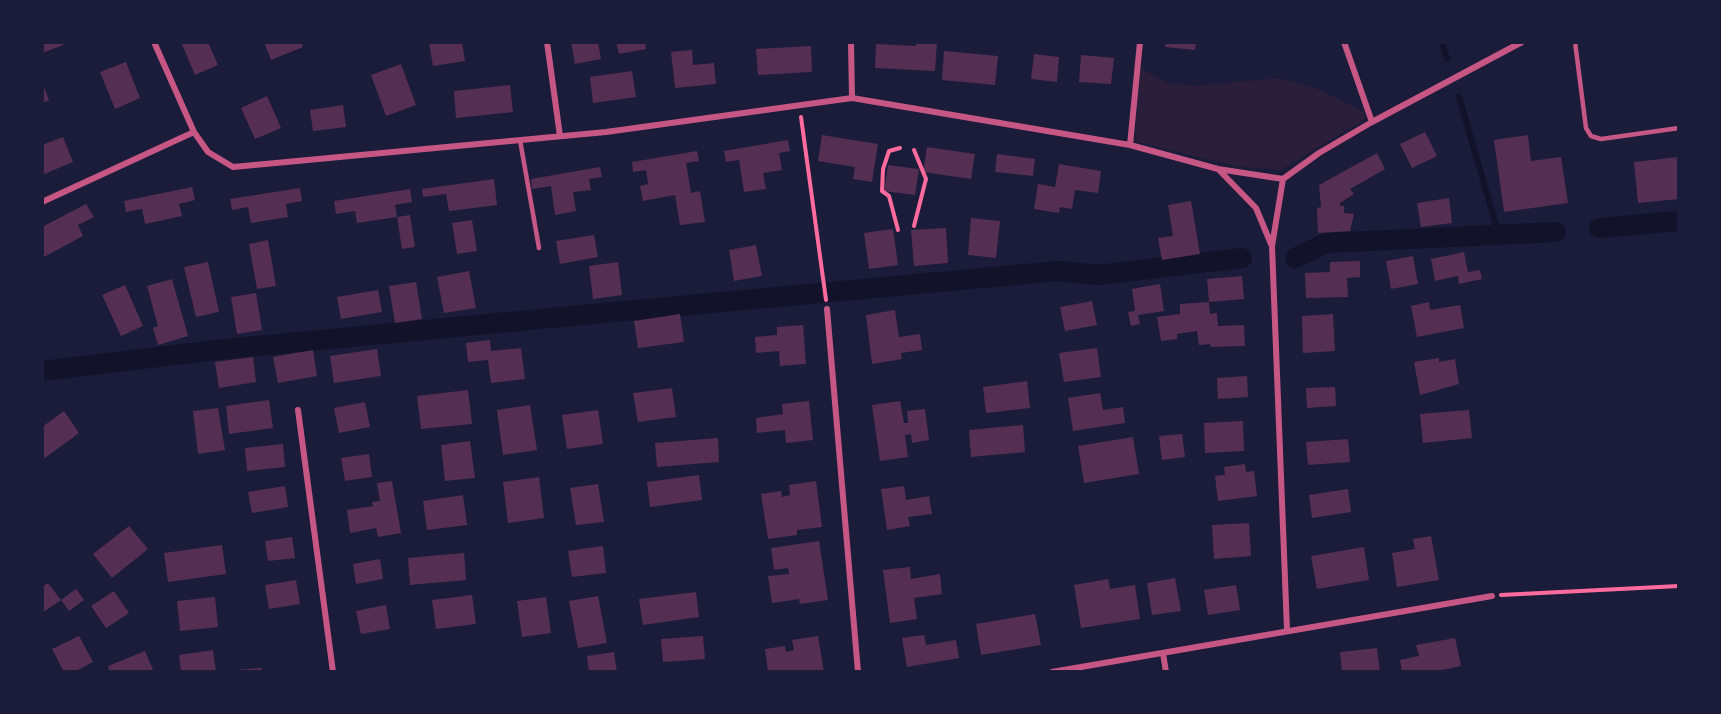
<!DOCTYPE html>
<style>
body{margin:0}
#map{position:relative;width:1721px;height:714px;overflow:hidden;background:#1b1b3a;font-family:"DejaVu Sans",sans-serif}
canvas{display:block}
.frame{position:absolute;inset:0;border:44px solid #1b1b3a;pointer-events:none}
</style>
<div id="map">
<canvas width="1721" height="714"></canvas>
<div class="frame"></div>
</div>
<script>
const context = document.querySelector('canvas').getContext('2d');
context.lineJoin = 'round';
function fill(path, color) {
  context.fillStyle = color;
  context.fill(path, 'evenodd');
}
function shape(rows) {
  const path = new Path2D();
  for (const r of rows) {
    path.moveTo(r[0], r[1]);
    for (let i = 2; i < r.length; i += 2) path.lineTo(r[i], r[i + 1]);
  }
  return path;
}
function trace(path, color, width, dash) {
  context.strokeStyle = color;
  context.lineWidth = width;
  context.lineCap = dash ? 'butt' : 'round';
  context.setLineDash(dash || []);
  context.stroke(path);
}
const green = shape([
 [1141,69,1168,83,1196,86,1279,78,1315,88,1363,111,1366,119,1280,170,1236,166,1134,141]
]);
const stream = shape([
 [1442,42,1447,59],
 [1459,97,1499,235]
]);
const canal = shape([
 [1599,228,1679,221],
 [1295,258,1326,243,1556,232],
 [42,371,216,350,550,318,1058,271,1098,275,1242,258]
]);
const building = shape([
 [42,42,71,42,42,53],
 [181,42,208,42,218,65,195,75],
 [264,42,301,42,303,47,271,60],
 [462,42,465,61,433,66,429,43],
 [571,42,598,42,601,59,575,64],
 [616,42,645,42,646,49,619,54],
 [916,42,937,42,935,71,875,68,876,44,916,46],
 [1166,42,1196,42,1195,50,1165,47],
 [811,46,812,72,758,75,756,49],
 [692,50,693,65,714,63,716,84,675,88,671,52],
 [944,51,998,56,995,85,942,80],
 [1034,54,1059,57,1057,82,1031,79],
 [1081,55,1114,58,1111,84,1079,82],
 [126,62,140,98,115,109,100,72],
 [401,64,416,105,386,116,371,75],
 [632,71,636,97,593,103,590,77],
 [42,82,49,100,42,103],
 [510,85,513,112,456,118,454,91],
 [267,96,281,128,255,139,241,108],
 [343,105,346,127,313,131,310,110],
 [1425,132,1437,156,1412,168,1400,144],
 [822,135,878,144,872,182,853,179,855,167,818,161],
 [1528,135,1531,161,1561,157,1568,203,1504,212,1494,140],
 [63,137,73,162,42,175,42,145],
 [788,140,790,151,779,153,782,170,763,173,766,189,744,192,739,160,726,162,724,151],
 [927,147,975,154,971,179,923,172],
 [697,151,699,161,686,163,691,193,700,191,705,222,680,225,675,195,643,201,640,186,648,184,646,170,633,172,632,162],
 [1377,153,1385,169,1350,189,1354,194,1340,203,1340,206,1344,206,1344,213,1354,214,1350,231,1318,233,1317,208,1321,207,1319,185],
 [997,154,1035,159,1033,176,995,172],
 [1679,157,1679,199,1638,203,1634,162],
 [1059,164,1101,171,1098,193,1075,190,1072,209,1060,207,1059,213,1034,209,1038,184,1055,187],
 [888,165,919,169,915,195,884,191],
 [600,167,602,177,589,179,591,190,573,192,576,211,555,215,551,186,532,189,531,179],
 [494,179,497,205,449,211,446,194,423,197,422,189],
 [192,187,195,200,179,204,182,216,145,224,142,209,126,212,124,201],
 [300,188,302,201,286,204,288,217,251,223,248,207,232,210,230,199],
 [410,189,412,202,395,205,397,217,357,223,355,211,336,214,334,201],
 [1449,198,1452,223,1421,227,1417,203],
 [1191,201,1200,254,1162,260,1158,238,1173,236,1168,205],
 [86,204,94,217,78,225,83,236,42,258,42,227],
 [410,215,415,247,402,249,397,217],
 [971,218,1000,221,996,258,968,255],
 [472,220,477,251,457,254,452,223],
 [946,228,948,263,914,266,911,230],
 [893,229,898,265,869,269,864,233],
 [594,235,598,257,560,264,556,241],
 [268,240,276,286,257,289,249,244],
 [756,245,762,276,734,281,729,250],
 [1464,252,1468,272,1480,270,1482,279,1459,284,1458,276,1435,281,1431,259],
 [1413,256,1418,284,1391,289,1386,261],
 [1360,261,1360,277,1347,278,1348,297,1306,298,1305,273,1330,272,1330,262],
 [208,262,219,312,196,317,184,267],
 [618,262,622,295,593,299,589,266],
 [469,271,476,308,444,313,437,277],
 [1242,276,1244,299,1209,302,1207,279],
 [172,279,188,336,158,345,153,328,158,326,147,286],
 [416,282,422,319,395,323,389,286],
 [1160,284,1164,311,1138,315,1140,324,1131,326,1128,312,1135,311,1132,289],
 [125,285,143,326,121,336,102,295],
 [378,290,382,312,341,319,337,297],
 [256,293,262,330,237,334,231,297],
 [1092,301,1097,325,1065,331,1060,307],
 [1209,302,1210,314,1217,313,1218,326,1244,325,1245,346,1211,347,1210,344,1199,345,1197,331,1177,334,1177,339,1161,341,1157,317,1180,314,1180,304],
 [1429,302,1430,310,1460,305,1464,328,1417,337,1411,306],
 [895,310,899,337,920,334,922,350,901,353,902,359,872,364,866,315],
 [680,314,684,342,638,348,634,321],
 [1333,314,1335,351,1303,353,1302,316],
 [803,325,806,364,780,366,779,351,756,353,755,337,777,335,777,327],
 [490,340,491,351,521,348,525,379,491,383,488,360,468,362,466,343],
 [1097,348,1101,377,1064,382,1059,353],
 [377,349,381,376,334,383,330,356],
 [313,350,317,376,278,383,273,357],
 [253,357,256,382,219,388,215,362],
 [1439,358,1439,362,1455,359,1459,384,1420,395,1414,362],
 [1247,376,1248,397,1218,399,1217,378],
 [1027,381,1030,408,986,413,983,387],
 [1335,387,1336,406,1307,408,1306,388],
 [672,388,676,417,638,422,633,393],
 [468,390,472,424,421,429,417,396],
 [1100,393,1103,410,1123,407,1125,423,1073,431,1068,398],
 [269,400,273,428,229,434,226,406],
 [809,401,813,440,786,443,785,430,757,433,756,418,783,414,782,404],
 [900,401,904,423,908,423,907,411,925,409,929,440,912,443,911,434,905,435,908,457,880,461,872,405],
 [365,402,370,427,339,433,334,408],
 [530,405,537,450,503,455,497,410],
 [218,408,225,450,198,454,193,411],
 [598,410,603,444,567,449,562,415],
 [1469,410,1472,438,1423,443,1420,414],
 [64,411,79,433,45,458,42,454,42,427],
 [1243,421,1244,451,1205,453,1204,423],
 [1023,425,1025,452,971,457,969,430],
 [1182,434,1185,457,1162,460,1159,436],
 [1133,437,1139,474,1084,483,1078,446],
 [718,438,719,462,657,467,655,443],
 [1348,439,1350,462,1308,465,1306,442],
 [470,441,475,478,445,481,441,445],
 [283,444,285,467,247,471,245,448],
 [369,454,372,477,345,481,341,458],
 [1245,464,1246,472,1254,471,1257,496,1218,501,1215,476,1225,475,1224,467],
 [699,475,702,500,650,507,647,482],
 [539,477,544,518,508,523,503,482],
 [392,481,401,533,378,537,376,528,350,533,347,510,373,506,372,502,380,501,377,483],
 [816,481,822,527,797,530,797,535,768,539,761,494,781,491,782,497,790,495,789,485],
 [598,484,604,522,576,525,570,488],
 [285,486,288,507,252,513,248,492],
 [904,486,906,500,929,496,932,514,908,517,910,526,887,530,881,489],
 [1348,489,1351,512,1312,518,1309,495],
 [463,495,467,525,427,530,423,501],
 [1249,523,1251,556,1214,559,1212,525],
 [129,526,148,549,112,578,93,554],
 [1431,536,1439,580,1397,587,1392,553,1415,549,1413,539],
 [292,537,295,558,268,561,265,541],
 [819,541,828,600,800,604,799,599,772,603,768,576,789,574,788,568,774,570,771,548],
 [222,545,226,574,168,582,164,553],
 [603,546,606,573,572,577,568,551],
 [1364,547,1369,580,1317,589,1311,556],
 [464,553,466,580,410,585,408,558],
 [380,559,383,579,356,584,353,564],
 [910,567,911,579,940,574,942,594,914,598,917,619,890,623,883,570],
 [1175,578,1181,611,1152,615,1147,583],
 [1108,579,1110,589,1135,585,1140,619,1081,628,1074,585],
 [296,580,300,604,269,609,265,585],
 [48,583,61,600,42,613,42,587],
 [1236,585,1240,610,1208,615,1204,590],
 [76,589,84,600,69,611,61,600],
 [114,591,129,613,106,628,91,606],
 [696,592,699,617,643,625,639,599],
 [472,595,476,624,436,629,432,600],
 [598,596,607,643,578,648,569,601],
 [215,597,218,627,180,631,177,601],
 [546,597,551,633,522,637,517,601],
 [386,605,390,629,361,634,356,611],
 [1035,614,1041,645,981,655,976,624],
 [924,635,926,645,956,640,959,658,907,667,902,638],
 [79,636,93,662,74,672,64,672,52,649],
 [703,636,705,659,663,662,661,639],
 [818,636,824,672,768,672,765,649,785,646,786,652,794,650,792,640],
 [1455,638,1461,666,1432,672,1402,672,1400,660,1419,656,1416,645],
 [1377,648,1380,672,1342,672,1340,652],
 [213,650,216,672,181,672,179,655],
 [145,651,154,672,110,672,108,666],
 [614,652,617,672,589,672,587,656],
 [262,668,262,672,235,672,235,670]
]);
const path = shape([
 [801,117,826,300],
 [914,150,926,179,914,226],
 [898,230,889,196,882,191,883,169,889,151,900,148],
 [1501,595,1679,586]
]);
const service = shape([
 [1575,42,1586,128,1591,136,1601,139,1679,128],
 [520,140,539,248]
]);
const minor = shape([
 [154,42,194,132,208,152,233,167,606,132,852,98,1130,145,1218,169,1283,179,1319,153,1372,122,1522,42],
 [547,42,560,136],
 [851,42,852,98],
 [1344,42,1372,122],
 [1130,145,1140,42],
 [1219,170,1256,208,1271,244],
 [1283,179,1272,246,1287,630],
 [42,202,194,132],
 [827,309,858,672],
 [298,410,333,672],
 [1163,653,1166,672],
 [1052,672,1492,596]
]);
fill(green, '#2a1e3b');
trace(stream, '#12122b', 6);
trace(canal, '#12122b', 20);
fill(building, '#542f53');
trace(path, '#ff6b9d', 4);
trace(service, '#c65784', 4.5);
trace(minor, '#c65784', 6);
</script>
